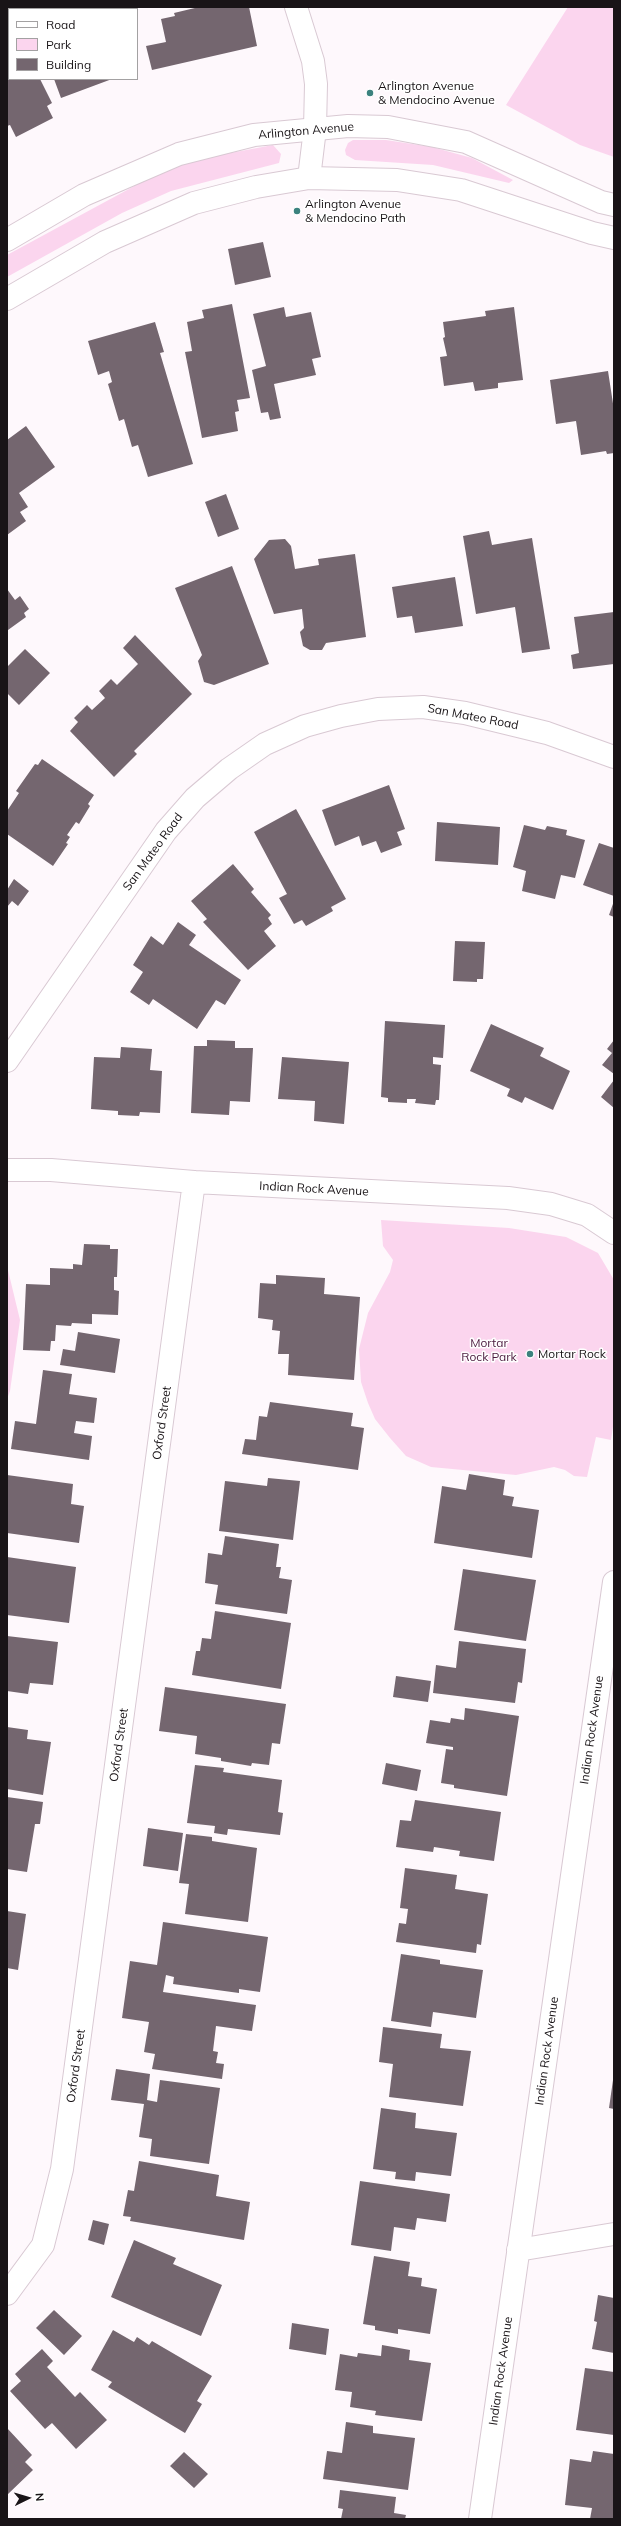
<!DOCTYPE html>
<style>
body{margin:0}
#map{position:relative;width:621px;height:2526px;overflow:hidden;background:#fef8fc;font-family:Mulish,sans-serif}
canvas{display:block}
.frame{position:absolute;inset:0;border:8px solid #191417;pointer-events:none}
.legend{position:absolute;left:8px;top:8px;width:130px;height:72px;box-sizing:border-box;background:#fff;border:1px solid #a3a1a2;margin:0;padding:5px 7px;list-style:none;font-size:12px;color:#191417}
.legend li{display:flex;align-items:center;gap:8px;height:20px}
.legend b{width:20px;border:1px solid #a3a1a2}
.north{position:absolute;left:8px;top:2478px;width:40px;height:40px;-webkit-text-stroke:3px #fff;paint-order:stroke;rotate:85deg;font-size:11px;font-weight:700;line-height:16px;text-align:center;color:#191417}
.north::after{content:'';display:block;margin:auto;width:14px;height:18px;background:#191417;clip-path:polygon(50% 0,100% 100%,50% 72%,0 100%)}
</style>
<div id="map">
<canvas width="621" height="2526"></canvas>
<div class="frame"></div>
<ul class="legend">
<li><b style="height:5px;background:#fff"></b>Road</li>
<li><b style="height:11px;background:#fbd5ee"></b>Park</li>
<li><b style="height:11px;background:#74666f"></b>Building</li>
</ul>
<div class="north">N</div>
</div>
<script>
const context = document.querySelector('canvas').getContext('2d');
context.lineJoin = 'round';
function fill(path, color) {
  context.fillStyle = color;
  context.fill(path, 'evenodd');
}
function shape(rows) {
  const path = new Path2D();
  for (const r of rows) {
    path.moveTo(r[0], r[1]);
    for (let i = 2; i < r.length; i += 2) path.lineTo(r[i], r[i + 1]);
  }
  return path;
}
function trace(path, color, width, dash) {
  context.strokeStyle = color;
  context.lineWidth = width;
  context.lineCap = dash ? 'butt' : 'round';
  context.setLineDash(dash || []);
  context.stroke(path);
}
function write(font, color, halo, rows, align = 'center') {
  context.font = font + ' Mulish,sans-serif';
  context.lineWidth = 3;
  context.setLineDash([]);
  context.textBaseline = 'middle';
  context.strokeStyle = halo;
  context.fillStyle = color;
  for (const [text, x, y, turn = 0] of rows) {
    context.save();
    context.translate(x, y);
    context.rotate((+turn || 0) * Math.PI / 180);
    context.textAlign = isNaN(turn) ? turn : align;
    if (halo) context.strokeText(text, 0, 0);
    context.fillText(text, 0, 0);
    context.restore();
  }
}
const green = shape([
 [568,7,614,7,614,157,580,145,506,105],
 [353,140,386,140,432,147,472,158,513,180,509,183,433,165,355,160,346,155,345,150,348,143],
 [273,145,281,154,279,163,171,191,122,213,7,277,7,255,164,170,209,157],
 [381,1220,509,1228,566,1237,598,1253,614,1280,614,1420,611,1440,596,1437,587,1477,574,1476,565,1470,554,1467,516,1475,431,1467,406,1456,390,1438,375,1419,368,1403,361,1382,359,1349,368,1313,390,1272,393,1260,383,1246],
 [7,1266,20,1320,10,1391,7,1399]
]);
const building = shape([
 [199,7,249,7,257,46,152,70,146,46,166,42,161,19,175,16,174,13],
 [9,44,9,79,40,79,52,103,47,106,53,118,16,137,10,125,7,126,7,45],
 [54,79,112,79,61,98],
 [263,242,271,277,235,285,228,249],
 [232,304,250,398,237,400,239,411,235,412,238,431,202,438,185,352,192,351,187,322,204,318,202,310],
 [284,307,286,317,311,312,321,357,312,359,316,375,274,384,281,418,270,420,268,412,261,413,252,370,266,366,253,314],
 [514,307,523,380,498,383,498,388,475,391,473,382,444,386,440,357,447,356,443,338,445,337,443,322,486,316,485,311],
 [155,322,164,352,160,353,193,464,148,477,138,445,132,447,124,419,119,421,108,384,112,382,109,371,98,375,88,341],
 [608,371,614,410,614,453,607,454,606,451,581,455,576,421,556,424,550,380],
 [26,426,55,467,19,493,28,507,20,512,26,521,7,535,7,440],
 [226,494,239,529,218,537,205,502],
 [489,531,492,545,532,538,550,649,522,653,515,607,476,614,463,536],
 [285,539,291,546,295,569,319,565,318,559,355,554,366,637,326,643,322,650,310,650,303,646,300,632,304,628,302,609,274,614,254,559,269,540],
 [232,566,269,664,214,685,204,682,198,661,202,655,175,588],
 [455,577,463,626,415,633,412,616,397,618,392,587],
 [7,589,15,600,20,596,29,609,24,613,26,617,8,630],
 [614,612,614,664,573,669,571,655,579,653,574,617],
 [135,635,192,694,134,751,137,754,114,777,70,731,78,722,74,718,87,705,92,710,105,698,99,691,111,679,117,685,138,664,123,648],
 [25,649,50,673,19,705,7,693,7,667],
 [42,759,94,795,88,804,90,806,79,824,76,822,67,835,70,837,66,843,68,844,53,866,7,834,7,811,19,793,16,791,35,764,38,765],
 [389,785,405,829,397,832,402,845,381,853,376,841,362,846,359,836,335,846,322,810],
 [296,809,346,899,331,907,333,911,306,926,302,920,294,924,279,898,287,894,254,832],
 [437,822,500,827,498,865,435,861],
 [524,825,545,830,547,826,567,830,566,835,585,840,575,878,561,875,555,899,522,891,526,871,513,867],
 [599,843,614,848,614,896,583,885],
 [233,864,254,889,251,892,271,915,268,918,272,924,264,931,276,946,248,970,203,922,207,919,191,901],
 [14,879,29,891,18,906,12,901,7,907,7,890],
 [614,901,614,917,609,915],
 [178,922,196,935,189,945,241,980,225,1005,216,1000,197,1029,153,999,149,1005,130,992,143,972,133,965,151,936,163,945],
 [455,941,485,942,483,979,477,979,477,982,453,981],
 [385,1021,445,1025,443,1058,433,1057,433,1064,441,1065,439,1100,436,1100,435,1105,415,1103,416,1099,407,1099,407,1103,388,1102,388,1098,381,1097],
 [491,1024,544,1048,540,1056,570,1071,553,1110,525,1097,522,1103,507,1096,510,1089,470,1071],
 [207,1040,235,1041,235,1048,253,1048,250,1102,230,1101,229,1115,191,1113,194,1046,207,1046],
 [614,1040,614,1074,602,1065,612,1053,607,1049],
 [121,1047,152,1049,150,1070,162,1071,160,1113,140,1112,139,1116,118,1115,118,1111,91,1109,94,1057,120,1058],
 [282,1057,349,1062,344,1124,314,1121,315,1101,278,1099],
 [614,1080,614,1108,601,1097],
 [84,1244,110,1245,110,1249,118,1249,117,1277,114,1277,114,1290,119,1291,118,1315,92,1314,92,1324,72,1323,71,1326,56,1325,55,1341,51,1341,50,1351,23,1350,26,1284,50,1285,50,1268,73,1269,73,1264,82,1265],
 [276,1275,325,1278,324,1294,360,1297,354,1380,288,1375,289,1354,278,1354,280,1331,272,1330,273,1320,258,1318,260,1283,276,1284],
 [78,1332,120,1339,115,1373,60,1365,63,1349,75,1351],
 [43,1370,72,1374,69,1394,97,1398,94,1423,76,1421,74,1433,92,1436,89,1460,11,1449,15,1421,36,1424],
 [270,1402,353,1413,351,1426,364,1428,358,1470,242,1454,245,1439,256,1440,259,1416,267,1417],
 [469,1474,505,1480,503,1495,514,1497,512,1506,539,1510,532,1558,434,1543,442,1486,466,1490],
 [7,1475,73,1484,71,1504,84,1506,79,1543,7,1533],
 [268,1478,300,1481,293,1540,219,1531,225,1481,267,1486],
 [225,1536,279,1544,276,1567,281,1567,279,1578,292,1580,287,1614,215,1604,218,1585,205,1583,208,1553,222,1555],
 [7,1557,76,1567,69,1623,7,1615],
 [463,1569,536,1580,526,1641,454,1630],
 [215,1611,291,1623,281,1689,192,1675,196,1651,200,1651,202,1638,211,1639],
 [7,1636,58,1642,53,1685,30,1683,28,1694,7,1691],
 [459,1641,526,1649,522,1683,518,1682,515,1703,433,1693,436,1665,456,1668],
 [396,1676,431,1681,428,1702,393,1697],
 [165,1687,286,1704,280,1744,272,1743,269,1765,252,1763,251,1766,221,1761,221,1758,195,1754,197,1736,159,1731],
 [465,1708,519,1716,507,1796,454,1788,454,1785,441,1783,446,1749,453,1750,453,1747,426,1743,430,1720,450,1723,451,1718,464,1720],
 [7,1727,28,1730,27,1739,51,1742,43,1795,7,1789],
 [386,1763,421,1770,417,1791,382,1784],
 [195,1765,224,1768,223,1772,282,1780,278,1812,283,1813,280,1835,228,1829,227,1835,214,1833,215,1826,187,1823],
 [7,1797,43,1802,40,1824,35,1824,27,1872,7,1869],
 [415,1800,501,1812,494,1861,459,1856,460,1851,434,1847,433,1852,396,1847,400,1820,411,1821],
 [148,1828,183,1833,178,1871,143,1866],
 [186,1834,212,1837,212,1841,257,1848,248,1922,185,1914,189,1884,179,1883],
 [405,1868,457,1875,455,1889,488,1894,481,1945,477,1944,476,1953,396,1942,399,1923,406,1924,408,1909,400,1908],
 [7,1911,26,1914,18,1970,7,1968],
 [163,1922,268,1937,260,1992,239,1989,239,1993,173,1984,174,1977,166,1975,163,1992,256,2005,252,2031,216,2026,213,2051,218,2052,216,2063,224,2064,222,2079,152,2069,155,2054,144,2052,149,2022,122,2018,130,1961,157,1965],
 [401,1954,440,1960,440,1964,483,1970,476,2018,433,2012,431,2027,391,2021],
 [383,2027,442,2034,440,2048,471,2051,463,2106,389,2097,393,2064,379,2062],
 [116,2069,150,2074,147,2100,157,2102,160,2080,220,2088,209,2164,150,2156,152,2139,139,2137,144,2104,111,2100],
 [613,2080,614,2080,614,2109,609,2108],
 [381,2108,416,2113,415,2128,457,2133,451,2176,416,2172,415,2181,395,2179,396,2172,373,2169],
 [139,2161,219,2175,216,2196,250,2202,244,2240,130,2221,131,2217,123,2216,128,2190,134,2191],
 [360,2181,450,2194,446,2222,417,2218,415,2230,394,2227,391,2251,351,2245],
 [93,2220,109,2224,104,2245,88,2240],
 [134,2240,176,2258,173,2264,222,2285,201,2336,111,2297],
 [374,2256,410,2262,408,2276,422,2278,421,2286,437,2289,430,2334,398,2329,398,2334,375,2330,375,2326,363,2324],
 [598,2295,614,2298,614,2353,592,2349,597,2322,594,2321],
 [54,2310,82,2336,64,2355,36,2328],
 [292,2323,329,2329,326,2355,289,2349],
 [113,2330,134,2342,137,2337,149,2345,152,2341,212,2376,197,2401,202,2404,185,2433,108,2387,112,2382,91,2370],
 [382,2345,410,2350,409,2360,431,2363,422,2421,375,2415,376,2411,350,2407,352,2392,335,2390,340,2354,357,2357,358,2353,381,2356],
 [42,2349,53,2361,47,2367,75,2397,80,2392,107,2420,76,2449,52,2423,45,2429,10,2391,21,2381,15,2374],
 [585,2368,614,2372,614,2435,576,2430],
 [346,2422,373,2426,373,2433,415,2438,408,2490,323,2479,327,2451,342,2453],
 [7,2428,32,2455,25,2462,33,2470,7,2495],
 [593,2451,614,2454,614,2519,590,2519,592,2508,565,2505,570,2459,591,2462],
 [184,2452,208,2474,194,2488,170,2466],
 [340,2490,396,2497,394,2513,406,2515,405,2519,341,2519,343,2509,338,2508]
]);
const street = shape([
 [296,7,313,61,316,84,315,129,309,178],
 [7,1061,166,831,195,798,229,769,265,744,305,726,341,716,378,709,423,707,465,713,547,733,614,757],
 [7,1170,51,1170,194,1182,508,1198,551,1204,587,1215,614,1233],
 [518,2250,614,2234],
 [7,2294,43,2245,62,2169,194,1182],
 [480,2519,614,1582]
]);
const secondary = shape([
 [7,240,84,195,179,154,254,135,348,126,388,127,466,142,601,202,614,205],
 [7,299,105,242,194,203,256,187,309,178,397,180,461,190,592,233,614,238]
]);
const markers = [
 [370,93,4,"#3b827e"],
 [297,211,4,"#3b827e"],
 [530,1354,4,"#3b827e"]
];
const poiNames = [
 ["Arlington Avenue",378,86],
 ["& Mendocino Avenue",378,100],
 ["Arlington Avenue",305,204],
 ["& Mendocino Path",305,218],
 ["Mortar Rock",538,1354]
];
const streetNames = [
 ["Arlington Avenue",306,131,-5],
 ["San Mateo Road",473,717,11],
 ["San Mateo Road",153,852,-54],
 ["Indian Rock Avenue",314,1189,3],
 ["Oxford Street",162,1423,-82],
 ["Indian Rock Avenue",592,1730,-82],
 ["Oxford Street",119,1745,-82],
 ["Indian Rock Avenue",547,2051,-82],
 ["Oxford Street",76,2066,-82],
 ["Indian Rock Avenue",501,2371,-82]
];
const parkNames = [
 ["Mortar",489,1343],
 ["Rock Park",489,1357]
];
fill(green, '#fbd5ee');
fill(building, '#74666f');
trace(street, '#d9c9d3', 24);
trace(secondary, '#d9c9d3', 24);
trace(street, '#fff', 22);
trace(secondary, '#fff', 22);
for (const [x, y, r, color] of markers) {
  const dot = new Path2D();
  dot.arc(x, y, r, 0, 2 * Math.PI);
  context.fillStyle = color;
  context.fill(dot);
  trace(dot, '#fff', 1.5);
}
write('12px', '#191417', '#fff', poiNames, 'left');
write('12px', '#191417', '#fff', streetNames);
write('12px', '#4a193d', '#fff', parkNames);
</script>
